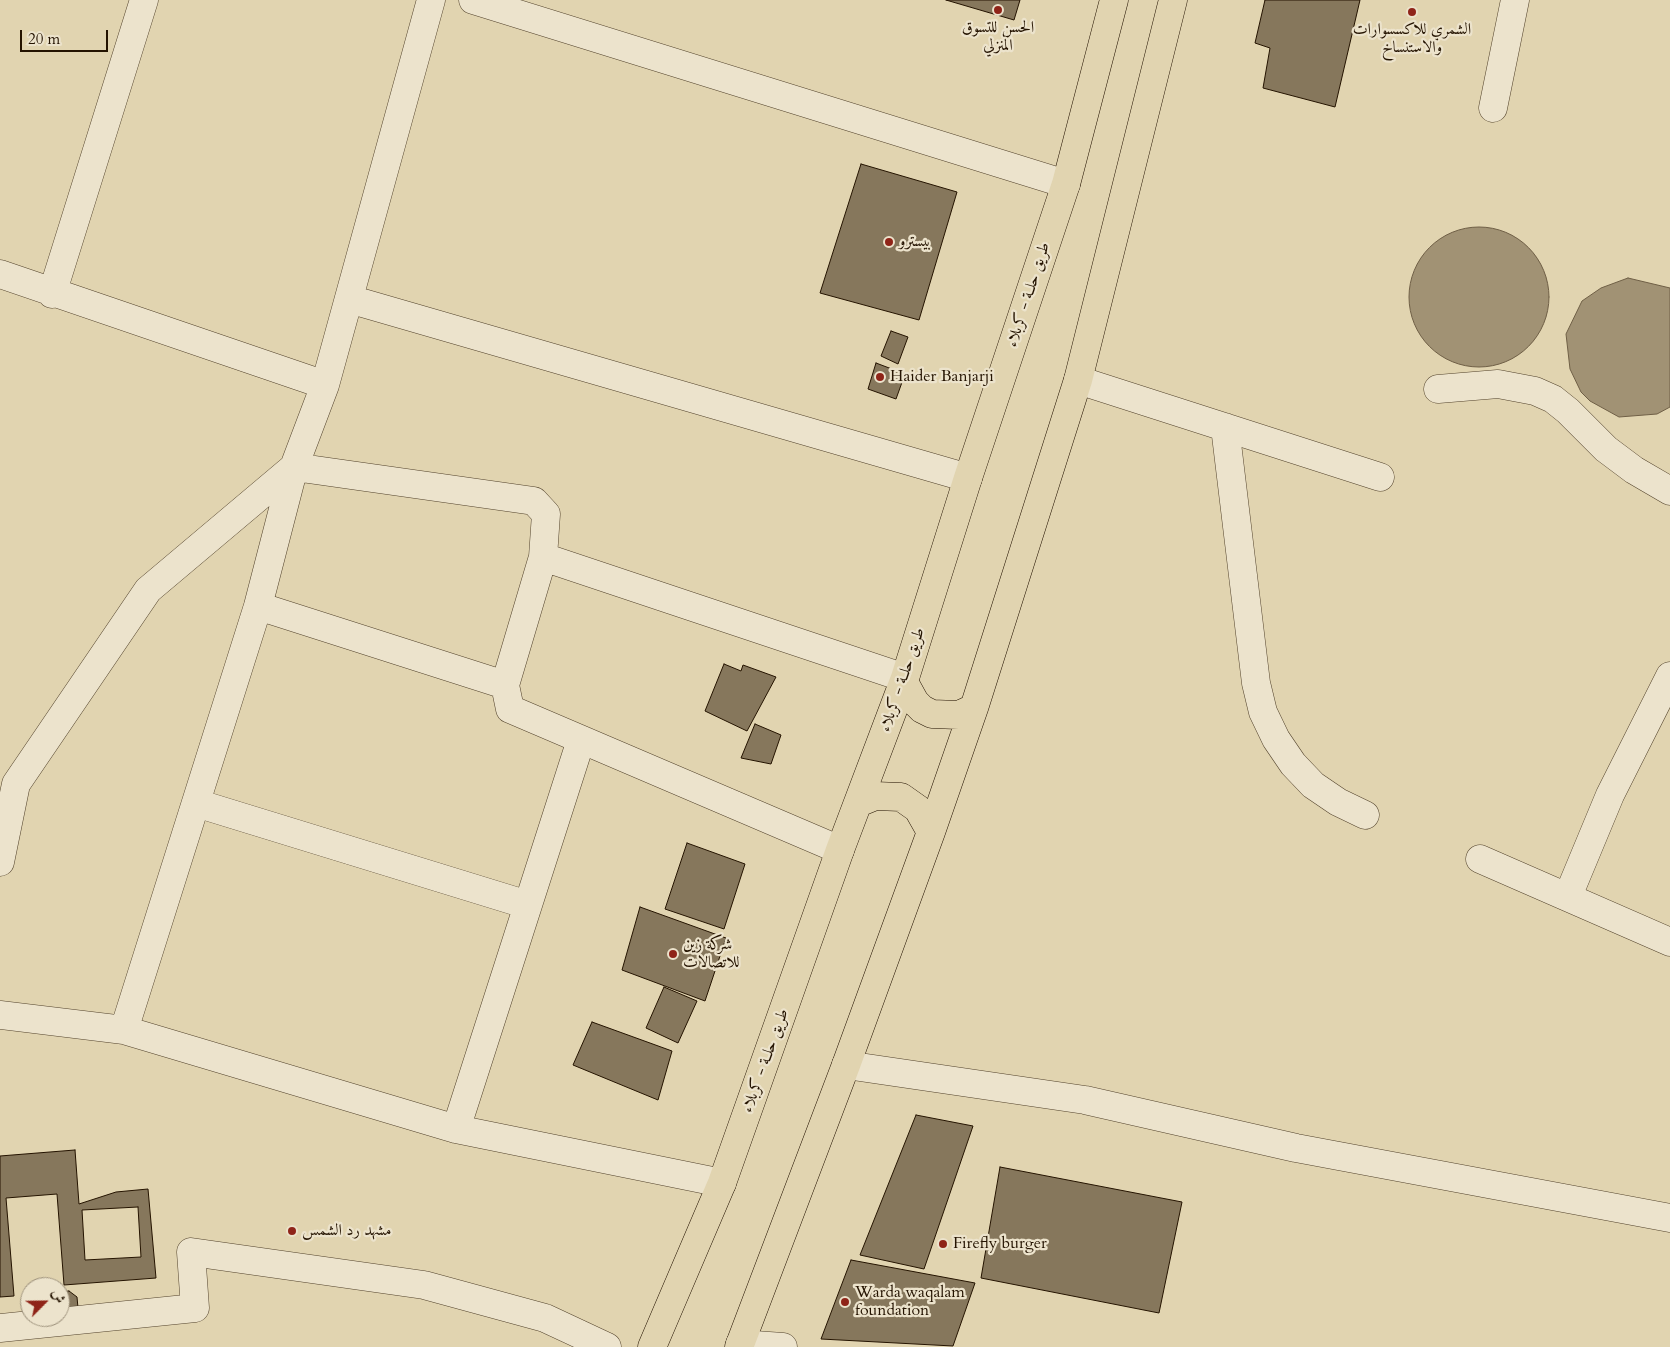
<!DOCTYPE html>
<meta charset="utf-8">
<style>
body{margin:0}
#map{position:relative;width:1670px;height:1347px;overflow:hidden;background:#e1d4b0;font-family:Cardo,Amiri,serif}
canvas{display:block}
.north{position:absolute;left:20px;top:1277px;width:50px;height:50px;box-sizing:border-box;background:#ece3cc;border:1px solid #9c907a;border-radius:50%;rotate:67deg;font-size:14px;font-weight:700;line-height:20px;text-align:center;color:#241300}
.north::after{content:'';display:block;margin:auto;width:18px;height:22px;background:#8f2418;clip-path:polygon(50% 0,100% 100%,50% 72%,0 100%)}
.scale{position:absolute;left:20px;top:30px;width:88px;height:22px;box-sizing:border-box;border:2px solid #241300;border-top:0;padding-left:6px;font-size:15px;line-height:18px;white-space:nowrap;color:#241300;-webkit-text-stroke:4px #ece3cc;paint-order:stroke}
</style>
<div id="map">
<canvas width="1670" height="1347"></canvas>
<div class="north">ش</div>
<div class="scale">20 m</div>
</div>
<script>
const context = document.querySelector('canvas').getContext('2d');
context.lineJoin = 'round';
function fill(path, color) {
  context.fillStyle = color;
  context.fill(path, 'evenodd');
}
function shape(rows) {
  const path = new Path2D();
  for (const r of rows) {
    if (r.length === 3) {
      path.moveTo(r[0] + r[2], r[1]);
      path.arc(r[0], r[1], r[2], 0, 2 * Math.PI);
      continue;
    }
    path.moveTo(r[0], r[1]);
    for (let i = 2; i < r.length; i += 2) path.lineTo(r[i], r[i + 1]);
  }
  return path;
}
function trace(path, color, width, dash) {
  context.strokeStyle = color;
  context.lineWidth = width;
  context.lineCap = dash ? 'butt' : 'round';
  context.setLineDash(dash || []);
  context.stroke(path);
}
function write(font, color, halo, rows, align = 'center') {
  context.font = font + ' Cardo,Amiri,serif';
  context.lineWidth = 4.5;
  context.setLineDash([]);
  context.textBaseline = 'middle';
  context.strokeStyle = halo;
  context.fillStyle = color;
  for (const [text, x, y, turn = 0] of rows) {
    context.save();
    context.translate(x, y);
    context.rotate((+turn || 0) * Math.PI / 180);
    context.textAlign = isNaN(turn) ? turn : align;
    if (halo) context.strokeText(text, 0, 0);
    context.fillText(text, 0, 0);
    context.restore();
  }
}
const water = shape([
 [1479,297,70],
 [1628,278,1670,288,1670,407,1657,414,1619,417,1590,401,1581,392,1570,369,1566,334,1582,301,1601,288,1628,278]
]);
const building = shape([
 [946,0,1020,0,1014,20,946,0],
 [1265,0,1360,0,1335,107,1263,88,1270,48,1255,43,1265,0],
 [861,164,957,192,919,320,820,293,861,164],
 [891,331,908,337,898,364,881,356,891,331],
 [876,363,905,374,896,399,868,389,876,363],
 [724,664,741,671,743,665,776,677,747,731,705,711,724,664],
 [755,724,781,735,771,764,741,758,755,724],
 [687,843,745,864,724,929,665,909,687,843],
 [640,907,726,938,705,1001,622,970,640,907],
 [664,987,697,1001,678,1043,646,1028,664,987],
 [592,1022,672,1051,658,1100,573,1065,592,1022],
 [916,1115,973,1126,924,1269,860,1255,916,1115],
 [75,1150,79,1204,116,1192,148,1189,156,1278,64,1285,57,1194,6,1198,14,1296,0,1297,0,1156,75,1150],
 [138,1207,141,1257,85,1260,82,1210,138,1207],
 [1000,1167,1182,1202,1159,1313,981,1278,1000,1167],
 [851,1260,975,1283,953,1346,821,1339,851,1260],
 [69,1291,77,1297,78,1308,60,1317,60,1292,69,1291]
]);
const minor = shape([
 [473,0,1066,184],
 [1493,108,1515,0],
 [0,274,325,385],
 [52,294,144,0],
 [349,299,968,478],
 [1078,380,1380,477],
 [1438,389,1498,384,1535,391,1553,399,1568,411,1606,449,1634,470,1670,491],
 [1225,427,1256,683,1263,712,1276,739,1293,764,1313,785,1338,802,1365,815],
 [543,557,905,678],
 [258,606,505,685],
 [196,803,528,905],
 [1480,859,1670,942],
 [0,862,16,784,148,590,294,467,534,501,546,514,543,557,505,685,510,709,840,850],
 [1568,896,1610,795,1670,676],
 [0,1015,124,1030,456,1129,722,1183],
 [124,1030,258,606,294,467,325,385,431,0],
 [846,1065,1085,1100,1296,1148,1670,1218],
 [456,1129,581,740],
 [0,1328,195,1308,191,1252,424,1285,545,1318,607,1347],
 [740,1344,783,1347]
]);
const major = shape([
 [904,682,915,702,922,709,932,714,959,715,974,708],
 [858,803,875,796,901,797,918,809,931,832],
 [652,1347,722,1183,840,850,905,678,968,478,1066,184,1114,0],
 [739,1347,846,1065,931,832,974,708,1078,380,1173,0]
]);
const markers = [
 [998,10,5,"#8f2418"],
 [1412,12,5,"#8f2418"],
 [889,242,5,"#8f2418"],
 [880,377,5,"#8f2418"],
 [673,954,5,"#8f2418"],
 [292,1231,5,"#8f2418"],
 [943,1244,5,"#8f2418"],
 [845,1302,5,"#8f2418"]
];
const poiNames = [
 ["الحسن للتسوق",998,28,"center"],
 ["المنزلي",998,46,"center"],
 ["الشمري للاكسسوارات",1412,30,"center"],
 ["والاستنساخ",1412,48,"center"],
 ["بيسترو",899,242],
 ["Haider Banjarji",890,377],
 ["شركة زين",683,945],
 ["للاتصالات",683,963],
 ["مشهد رد الشمس",302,1231],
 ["Firefly burger",953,1244],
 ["Warda waqalam",855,1293],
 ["foundation",855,1311]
];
const streetNames = [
 ["طريق حلــة - كربلاء",1029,295,-72],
 ["طريق حلــة - كربلاء",903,680,-71],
 ["طريق حلــة - كربلاء",766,1061,-70]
];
fill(water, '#a19274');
trace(water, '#6f5f46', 1);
fill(building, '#86775c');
trace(building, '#241300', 1);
trace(minor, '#53432c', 29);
trace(major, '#241300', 29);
trace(minor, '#ece3cc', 28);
trace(major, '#e1d4b0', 28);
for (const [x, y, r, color] of markers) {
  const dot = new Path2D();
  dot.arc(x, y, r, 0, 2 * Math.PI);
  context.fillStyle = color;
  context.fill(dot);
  trace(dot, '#ece3cc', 2);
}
write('16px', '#241300', '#ece3cc', poiNames, 'left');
write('16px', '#241300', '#ece3cc', streetNames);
</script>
